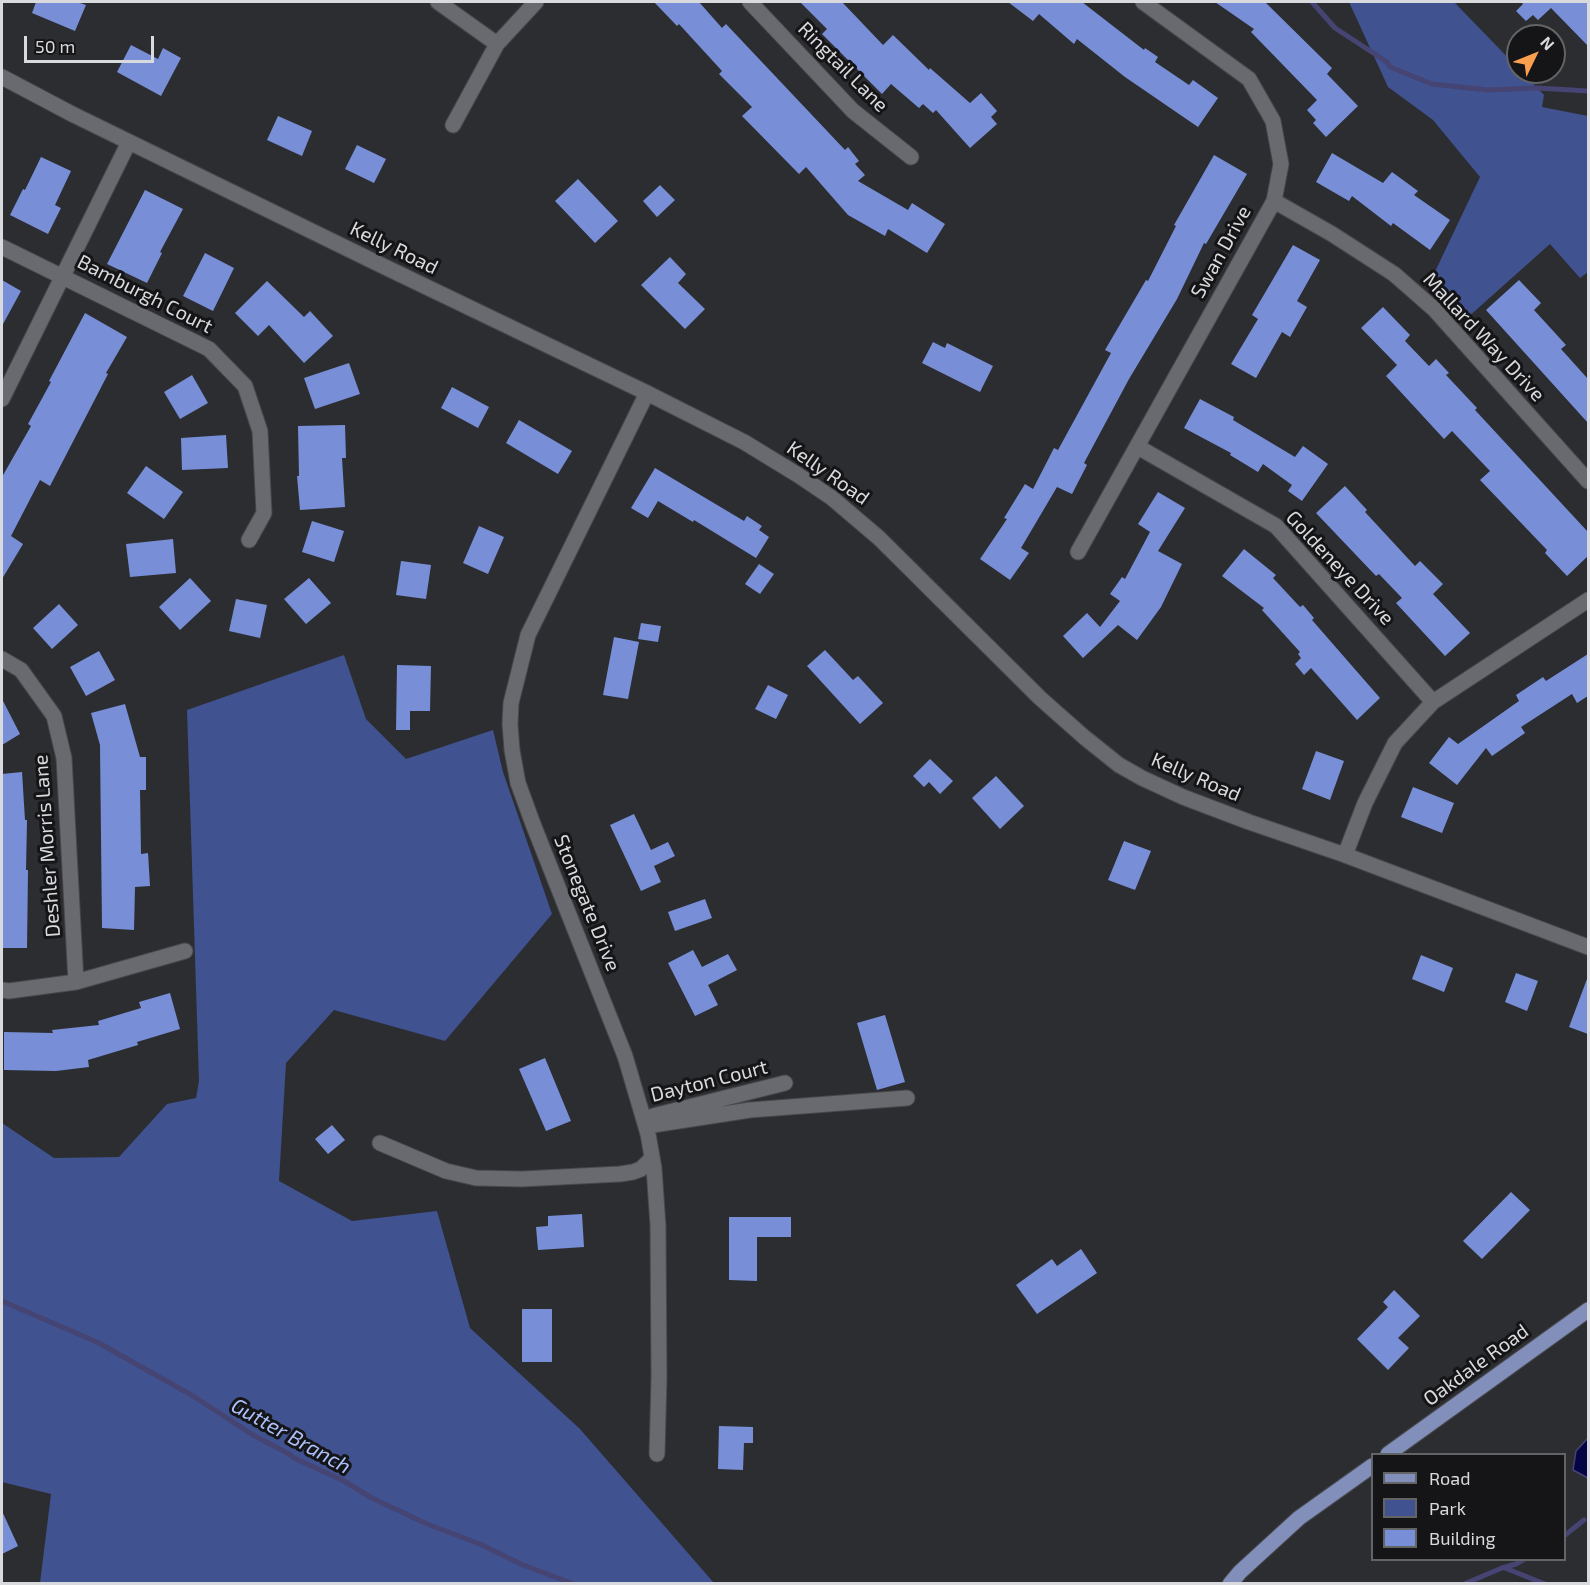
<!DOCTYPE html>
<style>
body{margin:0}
#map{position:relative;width:1590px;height:1585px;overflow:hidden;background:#2c2d31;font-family:"Exo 2",sans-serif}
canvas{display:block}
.frame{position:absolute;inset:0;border:3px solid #d9dadd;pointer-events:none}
.legend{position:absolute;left:1371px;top:1453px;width:195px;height:108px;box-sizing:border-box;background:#151517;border:2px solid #636466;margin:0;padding:8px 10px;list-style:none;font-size:18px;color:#d9dadd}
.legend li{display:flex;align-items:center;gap:12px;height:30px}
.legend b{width:30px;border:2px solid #636466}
.north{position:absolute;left:1506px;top:24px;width:60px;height:60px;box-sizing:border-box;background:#151517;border:2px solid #636466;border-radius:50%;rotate:47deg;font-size:16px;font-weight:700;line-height:24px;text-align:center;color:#d9dadd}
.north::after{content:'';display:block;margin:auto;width:21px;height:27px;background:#fa9f4f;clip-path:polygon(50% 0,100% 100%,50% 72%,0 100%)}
.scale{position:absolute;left:24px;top:36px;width:130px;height:27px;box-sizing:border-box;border:3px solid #d9dadd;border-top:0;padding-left:8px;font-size:18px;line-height:21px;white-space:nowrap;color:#d9dadd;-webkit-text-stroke:4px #151517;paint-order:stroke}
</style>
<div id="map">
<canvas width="1590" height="1585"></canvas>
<div class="frame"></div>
<ul class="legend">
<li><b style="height:8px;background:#818fba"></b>Road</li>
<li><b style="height:16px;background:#405290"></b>Park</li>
<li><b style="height:16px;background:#788fd8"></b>Building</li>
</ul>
<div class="north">N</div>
<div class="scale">50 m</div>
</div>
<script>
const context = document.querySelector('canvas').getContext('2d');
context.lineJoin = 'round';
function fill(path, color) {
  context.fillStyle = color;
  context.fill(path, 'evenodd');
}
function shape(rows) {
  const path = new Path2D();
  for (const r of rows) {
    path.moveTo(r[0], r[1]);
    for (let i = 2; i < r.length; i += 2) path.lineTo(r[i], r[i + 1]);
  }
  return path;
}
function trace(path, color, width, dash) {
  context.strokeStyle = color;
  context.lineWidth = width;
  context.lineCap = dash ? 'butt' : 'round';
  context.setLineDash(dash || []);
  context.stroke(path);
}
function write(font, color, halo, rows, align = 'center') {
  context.font = font + ' "Exo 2",sans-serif';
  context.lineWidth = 6;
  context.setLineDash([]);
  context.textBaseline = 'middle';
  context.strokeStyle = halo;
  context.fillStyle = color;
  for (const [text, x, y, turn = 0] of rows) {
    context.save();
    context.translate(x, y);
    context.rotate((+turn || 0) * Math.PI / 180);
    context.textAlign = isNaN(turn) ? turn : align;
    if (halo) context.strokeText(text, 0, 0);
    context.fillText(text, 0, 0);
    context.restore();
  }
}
const green = shape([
 [1349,2,1454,2,1518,68,1518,72,1522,72,1544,95,1542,107,1588,116,1588,272,1580,278,1550,244,1467,318,1431,280,1480,177,1433,120,1388,87],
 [344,655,366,719,406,759,493,730,503,772,552,914,445,1041,334,1010,286,1063,279,1181,352,1221,437,1211,470,1328,580,1429,714,1583,40,1583,51,1494,2,1482,2,1123,54,1158,119,1157,167,1104,196,1098,199,1081,187,710]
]);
const water = shape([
 [1588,1438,1588,1478,1573,1470,1576,1451,1588,1438]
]);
const stream = shape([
 [1312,2,1335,28,1387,62,1390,67,1432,84,1488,90,1537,88,1588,91],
 [2,1301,99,1343,193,1396,253,1435,289,1454,294,1458,342,1480,372,1498,427,1524,480,1544,523,1565,574,1584],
 [1564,1536,1584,1520],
 [1505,1568,1545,1584],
 [1464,1584,1502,1568,1516,1564,1523,1560]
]);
const building = shape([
 [36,2,77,2,86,5,75,31,32,13],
 [654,2,699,2,722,28,726,24,845,150,848,147,859,161,855,164,865,175,858,181,908,210,912,203,945,224,927,253,888,229,885,236,848,215,806,167,799,174,742,116,752,107,719,74,722,71,679,24,677,26],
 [800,2,842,2,883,45,893,35,929,70,930,68,970,103,981,93,997,111,991,117,997,124,970,148,936,110,933,113,923,104,919,108,891,84,882,94,822,34,827,29],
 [1008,2,1082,2,1144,50,1145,48,1158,57,1155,62,1189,85,1193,80,1218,98,1198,127,1125,77,1077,39,1074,44,1039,14,1033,21],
 [1215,2,1265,2,1332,68,1327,74,1358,106,1326,137,1313,123,1316,120,1307,110,1317,100,1251,32,1254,29],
 [1521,2,1588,2,1588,46,1551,8,1538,20,1533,15,1526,21,1516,11,1523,4],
 [131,45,158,59,163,48,181,58,161,96,117,72],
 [278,116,312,131,302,156,267,140],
 [357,145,386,159,374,183,345,169],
 [1332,153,1383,183,1392,172,1418,191,1414,195,1450,220,1430,250,1393,223,1391,226,1352,196,1349,201,1316,182],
 [1214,155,1247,174,1206,244,1204,243,1177,299,1129,379,1084,463,1087,465,1072,494,1057,487,1021,548,1029,553,1010,580,980,559,1007,519,1004,518,1025,484,1033,489,1054,448,1058,450,1111,353,1105,350,1146,280,1148,281,1176,226,1174,225],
 [41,157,71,171,55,205,61,208,48,234,10,215,23,189,25,190],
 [578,179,618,221,595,243,555,201],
 [660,185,675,200,657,217,643,201],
 [145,190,183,209,160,252,162,253,147,283,107,264],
 [1293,245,1320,260,1297,301,1307,307,1290,337,1282,332,1256,378,1231,364,1258,319,1252,315],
 [205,253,234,268,213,311,183,296],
 [670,257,686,274,678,283,705,309,685,329,641,285],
 [2,280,21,291,2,326],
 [1519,280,1541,303,1534,310,1566,345,1561,349,1588,379,1588,423,1486,310],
 [267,281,304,317,310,311,333,336,304,363,269,325,258,336,235,313],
 [1383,307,1410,335,1405,341,1429,366,1436,359,1449,373,1446,375,1477,408,1475,410,1588,532,1588,556,1567,576,1545,553,1547,550,1480,480,1490,471,1452,431,1444,439,1386,376,1397,365,1361,328],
 [85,313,127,337,106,373,108,374,50,486,40,480,11,536,23,544,2,579,2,477,31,426,28,424,51,382,49,381],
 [933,342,945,348,947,343,993,366,980,392,922,363],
 [349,363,360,394,315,409,304,378],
 [192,375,208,403,180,419,164,392],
 [452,387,489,407,478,428,441,408],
 [1200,399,1234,417,1233,420,1295,457,1303,446,1328,464,1302,501,1288,491,1292,485,1263,464,1258,472,1230,455,1231,453,1184,428],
 [519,420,572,451,558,474,506,443],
 [345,425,346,458,342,458,345,507,300,510,297,476,299,476,298,426],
 [226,435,228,468,182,470,181,438],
 [146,466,183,492,164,519,127,493],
 [655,468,744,521,747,516,762,526,759,530,769,537,756,558,694,520,693,522,658,501,648,518,631,508],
 [1345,486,1367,510,1365,512,1415,566,1420,561,1443,584,1433,594,1470,633,1445,656,1396,603,1402,598,1379,574,1376,576,1316,513],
 [1158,492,1185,508,1158,551,1182,564,1161,607,1137,640,1118,625,1083,658,1063,636,1087,613,1100,627,1120,601,1110,594,1122,577,1125,579,1150,532,1138,524],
 [312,521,344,531,334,562,302,552],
 [479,526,504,537,488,574,463,563],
 [173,539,176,573,130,577,126,544],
 [1244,549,1276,575,1273,578,1300,607,1303,605,1314,618,1312,620,1380,698,1357,720,1311,668,1304,675,1295,664,1301,658,1298,654,1300,652,1262,610,1264,608,1222,576],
 [401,561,431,565,426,599,396,595],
 [759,564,774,574,760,594,745,584],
 [190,578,211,601,180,630,159,607],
 [309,578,331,603,306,624,284,599],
 [236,599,267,605,260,638,229,631],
 [59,604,78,625,52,649,33,628],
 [641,623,661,626,658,642,638,639],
 [614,637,639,642,628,699,603,695],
 [825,650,853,680,858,676,883,703,860,724,807,666],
 [99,651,115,680,86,696,70,667],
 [1588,654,1588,696,1577,703,1572,694,1521,727,1525,733,1492,756,1486,748,1457,785,1429,763,1449,737,1458,744,1519,701,1516,695,1543,677,1546,681],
 [397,665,431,666,430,711,410,711,410,730,396,730],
 [768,685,788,695,776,719,755,709],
 [2,699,20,734,2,745],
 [125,704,140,757,146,757,146,790,140,790,141,854,148,853,150,886,135,887,134,930,102,928,100,745,91,713],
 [1316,751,1344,761,1330,800,1302,789],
 [930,759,953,781,940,794,929,782,924,787,913,776],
 [22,772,25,820,27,820,26,870,28,870,27,948,2,948,2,774],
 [996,776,1024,806,1000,829,972,798],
 [1413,787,1454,803,1442,833,1401,817],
 [634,814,651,850,668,842,675,856,654,866,661,882,641,891,610,825],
 [1124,841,1151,851,1135,890,1108,880],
 [705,899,712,918,675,931,668,912],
 [693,950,702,967,728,954,737,970,708,985,718,1005,695,1016,668,963],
 [1421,955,1453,968,1444,992,1412,979],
 [1516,973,1538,981,1527,1011,1505,1002],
 [1587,979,1588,980,1588,1034,1569,1027],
 [170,993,180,1029,137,1042,138,1045,88,1060,89,1067,56,1071,4,1070,4,1032,53,1033,52,1030,99,1025,98,1021,141,1008,139,1002],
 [885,1015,905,1082,877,1090,857,1023],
 [545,1058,571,1121,546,1131,519,1069],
 [332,1125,345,1140,328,1154,315,1139],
 [1511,1192,1530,1210,1482,1259,1463,1241],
 [582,1214,584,1247,538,1250,536,1227,548,1226,548,1216],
 [729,1217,791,1217,791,1237,757,1237,757,1281,729,1280],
 [1081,1249,1097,1273,1037,1314,1016,1285,1052,1259,1057,1266],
 [1394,1290,1420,1316,1398,1338,1409,1348,1388,1370,1357,1339,1388,1307,1383,1302],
 [522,1309,552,1309,552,1362,522,1362],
 [719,1426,753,1427,753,1443,744,1443,743,1470,718,1469],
 [2,1511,18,1546,2,1554]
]);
const minor = shape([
 [438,2,497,44],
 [750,2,853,111,911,157],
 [2,77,72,114,385,267,647,393,744,442,798,475,832,498,879,538,1040,698,1084,737,1119,765,1142,778,1183,797,1249,822,1345,855,1588,947],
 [453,125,497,44,536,2],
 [1274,201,1332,234,1394,274,1434,309,1588,481],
 [2,247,209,349,245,386,260,431,264,513,249,540],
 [647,393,528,635,511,703,510,724,512,750,518,783,533,824,625,1056,648,1134,654,1168,658,1226,659,1378,657,1454],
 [2,399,129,142],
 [1138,447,1276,526,1433,702],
 [1078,552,1274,201,1281,164,1273,121,1249,79,1143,2],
 [2,659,21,670,54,716,64,758,76,982],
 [1345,855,1365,803,1395,743,1433,702,1588,600],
 [2,990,9,991,76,982,185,951],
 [653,1116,785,1083],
 [646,1126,750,1110,907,1098],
 [380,1143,446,1171,476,1178,522,1179,620,1174,633,1172,641,1169,652,1158]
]);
const major = shape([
 [1388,1454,1588,1310],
 [1230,1584,1240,1572,1299,1518,1372,1466]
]);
const streetNames = [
 ["Ringtail Lane",843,67,45],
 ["Kelly Road",394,248,26],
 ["Swan Drive",1221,252,-61],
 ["Bamburgh Court",145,294,27],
 ["Mallard Way Drive",1484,337,47],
 ["Kelly Road",828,473,35],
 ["Goldeneye Drive",1340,568,47],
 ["Kelly Road",1196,777,23],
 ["Deshler Morris Lane",47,846,-94],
 ["Stonegate Drive",587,903,68],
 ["Dayton Court",709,1081,-14],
 ["Oakdale Road",1476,1365,-36]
];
const waterNames = [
 ["Gutter Branch",291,1436,29]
];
fill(green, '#405290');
fill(water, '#050444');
trace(water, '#454472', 1.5);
trace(stream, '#454472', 5);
fill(building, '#788fd8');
trace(minor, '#47484c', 17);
trace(major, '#47484c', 17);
trace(minor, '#696a6f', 15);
trace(major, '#818fba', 15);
write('20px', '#d9dadd', '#151517', streetNames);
write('italic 21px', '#acc1fb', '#151517', waterNames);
</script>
